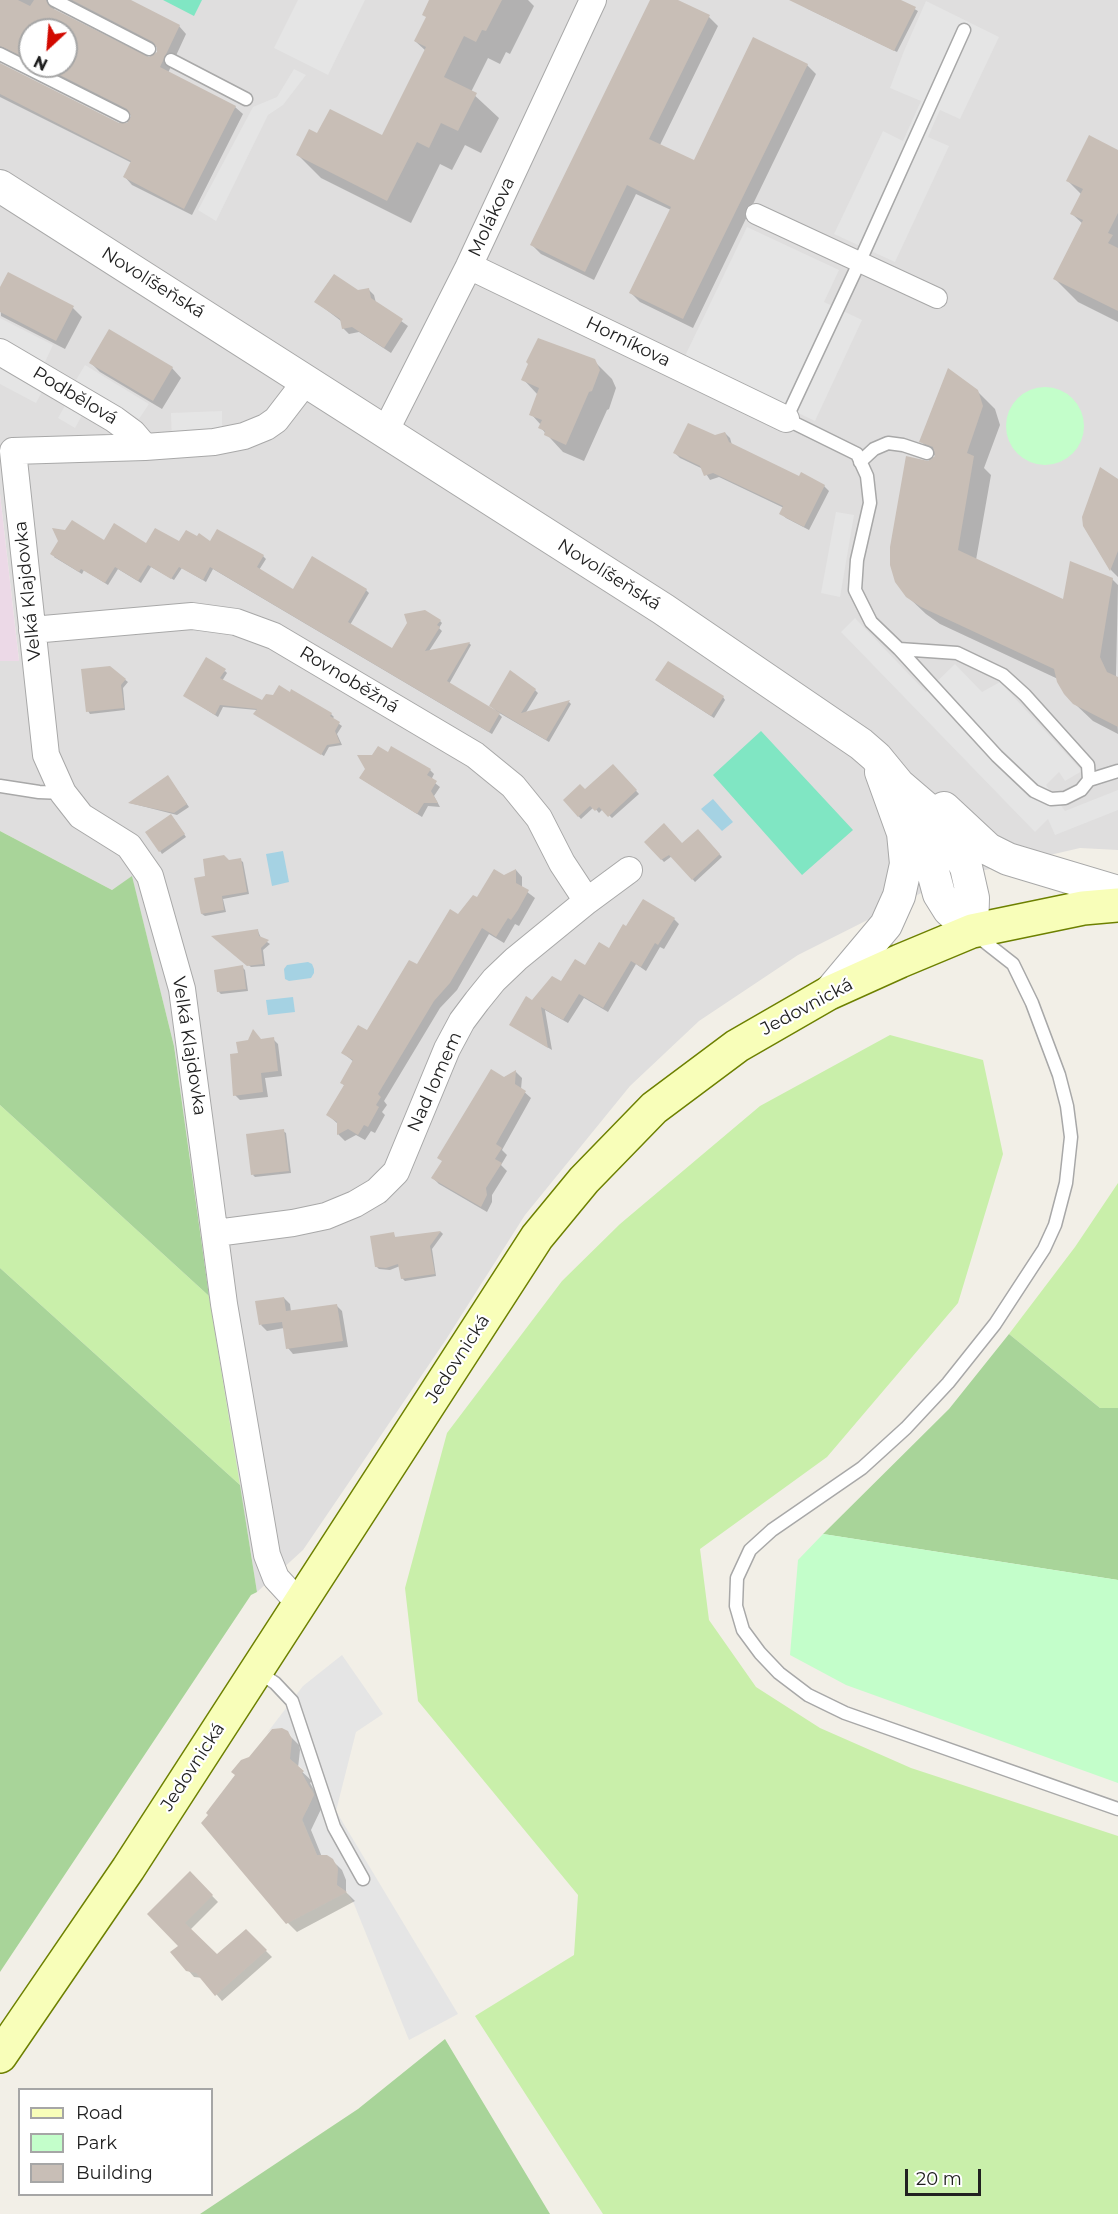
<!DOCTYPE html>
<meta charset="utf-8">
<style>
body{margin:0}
#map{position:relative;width:1118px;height:2214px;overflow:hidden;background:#f2efe7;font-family:Montserrat,sans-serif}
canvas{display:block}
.legend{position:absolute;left:18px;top:2088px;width:195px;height:108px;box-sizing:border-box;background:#fff;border:2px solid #a6a6a6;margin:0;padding:8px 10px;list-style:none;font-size:18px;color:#212121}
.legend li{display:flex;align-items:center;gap:12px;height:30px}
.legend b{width:30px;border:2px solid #a6a6a6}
.north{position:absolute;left:18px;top:18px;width:60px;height:60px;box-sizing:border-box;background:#fff;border:2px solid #a6a6a6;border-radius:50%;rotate:206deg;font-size:16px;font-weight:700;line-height:24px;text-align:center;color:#212121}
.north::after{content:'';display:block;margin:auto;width:21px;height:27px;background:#d20900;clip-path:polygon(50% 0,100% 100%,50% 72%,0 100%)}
.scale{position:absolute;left:905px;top:2169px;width:76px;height:27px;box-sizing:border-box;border:3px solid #212121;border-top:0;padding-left:8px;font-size:18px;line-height:21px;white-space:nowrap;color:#212121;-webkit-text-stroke:4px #fff;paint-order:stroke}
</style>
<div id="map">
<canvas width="1118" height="2214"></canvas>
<ul class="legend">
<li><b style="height:8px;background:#f8feb9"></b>Road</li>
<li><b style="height:16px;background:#c3feca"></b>Park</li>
<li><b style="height:16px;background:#c8beb6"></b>Building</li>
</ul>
<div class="north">N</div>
<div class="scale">20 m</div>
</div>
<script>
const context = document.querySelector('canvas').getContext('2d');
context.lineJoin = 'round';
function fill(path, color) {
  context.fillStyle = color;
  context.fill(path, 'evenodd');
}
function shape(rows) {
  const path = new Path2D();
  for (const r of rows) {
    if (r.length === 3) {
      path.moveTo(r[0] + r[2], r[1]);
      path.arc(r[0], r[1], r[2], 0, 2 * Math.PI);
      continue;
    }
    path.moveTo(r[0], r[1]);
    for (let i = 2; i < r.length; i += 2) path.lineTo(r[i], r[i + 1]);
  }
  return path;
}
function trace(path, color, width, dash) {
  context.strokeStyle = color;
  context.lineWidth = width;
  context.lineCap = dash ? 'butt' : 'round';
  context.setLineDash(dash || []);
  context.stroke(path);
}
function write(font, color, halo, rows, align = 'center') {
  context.font = font + ' Montserrat,sans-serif';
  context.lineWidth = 4.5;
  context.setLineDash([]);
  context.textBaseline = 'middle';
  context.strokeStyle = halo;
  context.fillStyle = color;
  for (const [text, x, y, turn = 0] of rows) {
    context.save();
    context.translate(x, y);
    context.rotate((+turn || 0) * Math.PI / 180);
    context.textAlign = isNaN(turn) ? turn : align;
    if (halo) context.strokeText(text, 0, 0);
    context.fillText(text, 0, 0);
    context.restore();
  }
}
const residential = shape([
 [0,0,1118,0,1118,850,1080,848,951,878,798,955,699,1021,630,1086,525,1215,445,1341,303,1550,257,1592,209,1296,174,1046,132,877,112,890,0,831,0,661,19,660,0,494],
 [30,30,66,30,66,66,30,66]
]);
const industrial = shape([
 [0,494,19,661,0,661]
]);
const grass = shape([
 [890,1035,983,1060,1003,1154,958,1303,827,1457,700,1549,709,1620,756,1687,820,1728,911,1768,1118,1836,1118,2214,603,2214,475,2016,574,1955,578,1895,418,1701,405,1588,447,1433,562,1281,620,1224,760,1106],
 [0,1105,209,1296,240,1485,0,1268],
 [1118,1183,1118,1408,1100,1408,1009,1334,1075,1247]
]);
const forest = shape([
 [0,831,112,890,132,876,174,1046,209,1296,0,1105],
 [0,1268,240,1485,257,1592,251,1595,0,1972],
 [1009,1334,1100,1408,1118,1408,1118,1580,823,1534,949,1409],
 [445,2039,550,2214,200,2214,358,2109]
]);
const park = shape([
 [1045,426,39],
 [823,1534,1118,1580,1118,1783,846,1685,790,1655,798,1560]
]);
const pitch = shape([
 [163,0,202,0,194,16],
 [761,731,853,830,802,875,713,775]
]);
const parking = shape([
 [298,0,365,0,328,75,274,48],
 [926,1,999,37,960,119,940,110,934,123,928,137,949,146,895,262,834,234,883,131,903,141,921,101,890,88,904,51],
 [294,69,306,75,283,105,268,115,216,221,198,210,253,107,277,97],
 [747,227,839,270,824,302,862,320,815,421,684,358],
 [0,318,53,345,45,362,76,380,85,365,149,404,139,419,95,392,75,428,58,418,67,402,44,388,36,403,0,384],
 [222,411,222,440,172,445,171,413],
 [836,512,854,515,840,597,821,593],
 [855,618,926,692,955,664,982,692,1000,682,1082,771,1065,781,1059,772,1046,785,1065,811,1118,790,1118,810,1055,835,1048,819,1035,832,841,632],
 [342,1655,383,1714,356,1732,336,1811,458,2014,409,2040,354,1904,347,1892,331,1882,338,1869,337,1865,327,1855,317,1855,300,1814,307,1810,314,1794,312,1789,306,1786,299,1777,304,1770,287,1757,292,1739,290,1734,282,1728,272,1729,267,1733,303,1686]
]);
const water = shape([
 [713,799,733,822,722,831,701,809],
 [283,851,289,882,272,886,266,854],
 [308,962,312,964,314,969,314,973,311,978,289,981,285,979,284,969,287,965],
 [293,997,295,1012,268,1015,266,1000]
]);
const shadow = shape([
 [0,0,58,0,54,5,54,11,145,58,154,58,159,49,157,46,67,0,127,0,179,26,186,34,168,73,235,107,243,114,192,215,132,185,125,177,132,163,0,97,0,65,119,125,128,125,133,116,37,66,66,66,66,30,30,30,30,62,0,58],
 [431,0,528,0,534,6,510,54,506,52,500,64,488,58,471,92,499,118,481,153,465,145,452,170,440,164,411,223,321,178,298,155,318,135,383,137,426,51,415,41,427,18],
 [651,0,674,0,709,17,718,26,660,145,694,162,807,65,816,74,693,328,640,302,631,293,671,210,636,194,594,280,541,254,532,245],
 [809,0,898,0,918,11,897,52,808,9,805,7],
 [1118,151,1118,322,1078,302,1055,279,1083,224,1072,214,1082,195,1068,181],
 [368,289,374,295,376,303,408,326,391,353,359,332,349,334,343,328,341,321,316,302],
 [0,291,73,308,82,317,65,349,1,316],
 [594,361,612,379,616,388,609,409,607,410,584,461,563,452,540,427,541,425,531,414,538,395,523,379],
 [91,363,172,368,181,378,162,409,100,372],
 [977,391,995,409,1000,425,984,468,991,475,976,560,1065,601,1112,579,1118,585,1116,675,1118,734,1093,721,1074,703,1058,679,940,624,926,614,907,596,928,463,936,457,921,441],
 [725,433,730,438,732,445,799,478,824,486,829,491,809,530,786,518,781,513,784,508,719,477,710,480,703,469,680,458,675,453],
 [1118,480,1118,577,1111,570,1085,526],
 [217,531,263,556,266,559,259,570,293,591,366,590,369,593,350,625,392,650,440,621,442,623,439,628,442,631,429,651,469,643,471,645,449,684,497,712,502,717,492,734,213,569,206,582,182,568,174,580,151,567,141,583,118,569,108,585,84,570,82,574,54,557,66,532,104,542,146,545,211,543],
 [109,667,128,682,123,688,125,710,90,714,88,711],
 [225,671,227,673,222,681,263,702,290,694,292,691,331,714,334,717,332,719,342,726,337,734,342,745,329,747,324,756,258,716,257,710,223,707,218,717,185,696],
 [660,683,723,697,725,700,714,718],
 [535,690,538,693,525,714,569,702,571,704,549,742,496,711,491,706],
 [613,766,639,794,612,818,603,809,599,813,594,807,581,819,565,801,585,791],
 [430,770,434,774,431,780,440,787,434,796,440,807,428,806,422,817,360,778],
 [170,780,189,807,177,815,130,803],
 [174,819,186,837,162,854,160,851],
 [698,831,722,857,695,882,672,856,664,862,646,842,682,845],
 [240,860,243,862,249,894,223,899,226,912,205,916,202,914,207,877,228,862],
 [516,870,522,877,522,888,535,898,519,926,515,924,504,943,489,934,457,990,440,1008,384,1101,387,1105,382,1112,385,1115,375,1133,371,1131,365,1140,356,1135,345,1141,338,1134,338,1124,328,1115,345,1086,342,1083,354,1062,343,1053,367,1032,458,916,504,877],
 [674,919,679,924,664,949,660,947,646,971,636,964,608,1012,584,998,568,1023,545,1010,552,1050,511,1025,533,1002,609,950,627,928],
 [258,931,261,938,270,944,263,950,265,966,251,967,214,937],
 [242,967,245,970,248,991,221,994,218,991],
 [273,1039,278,1044,282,1076,265,1078,268,1097,240,1100,235,1095,240,1054,261,1040],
 [516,1072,522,1078,521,1089,531,1098,502,1150,507,1155,501,1165,507,1171,492,1195,492,1202,487,1212,439,1184,433,1178,503,1078],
 [283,1131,286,1133,291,1173,255,1177,253,1175],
 [441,1232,443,1234,432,1249,436,1276,405,1281,402,1278,400,1266,390,1270,379,1269,376,1266,393,1234,396,1238],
 [284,1298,290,1304,291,1312,336,1305,342,1311,348,1347,293,1354,288,1348,284,1328,267,1331,261,1325],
 [289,1735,299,1745,300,1750,298,1768,312,1781,310,1783,323,1805,311,1830,322,1857,332,1860,342,1870,346,1880,346,1892,355,1901,297,1932,288,1923],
 [190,1873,218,1902,190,1930,216,1956,246,1931,272,1957,222,2001,203,1978,194,1977,188,1970,180,1946]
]);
const building = shape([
 [0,0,18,0,30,6,34,0,46,0,50,7,149,57,157,52,157,48,153,42,72,0,131,0,180,25,160,67,236,106,184,209,123,177,131,161,0,94,0,63,119,123,127,123,131,116,127,109,42,66,66,66,66,30,30,30,30,60,0,46],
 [429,0,502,0,486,31,482,30,476,42,464,36,444,77,477,93,458,131,441,123,429,148,417,142,387,201,296,155,309,129,317,133,330,109,382,135,426,47,414,41,426,17,422,15],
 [650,0,678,0,710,15,649,139,694,160,753,37,808,64,683,319,629,293,671,207,627,185,585,272,530,245],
 [789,0,901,0,916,7,894,51],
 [1089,135,1118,150,1118,213,1108,233,1113,235,1108,243,1118,248,1118,311,1053,279,1083,220,1070,214,1083,189,1066,181],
 [8,272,74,306,56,341,0,312,0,287],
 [334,274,358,290,369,288,371,298,403,319,384,348,352,327,342,329,340,319,314,302],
 [109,329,173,367,153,401,89,363],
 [538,338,595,359,600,370,592,391,589,392,566,445,544,435,545,431,538,428,542,420,529,415,539,388,521,380,528,364,526,362],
 [948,368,978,390,983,406,967,453,974,456,958,550,1063,599,1070,561,1113,578,1100,657,1107,672,1118,677,1118,727,1073,704,1064,694,1057,682,1054,669,921,607,906,597,895,582,890,565,890,547,906,456,928,461,935,456,933,447,919,442],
 [688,423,715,435,725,432,729,442,799,476,801,472,825,485,804,527,779,514,783,506,713,473,704,476,700,466,673,453],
 [1100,467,1118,479,1118,551,1110,571,1083,526,1082,517],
 [72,520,104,540,114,523,146,543,155,528,179,541,186,530,197,536,199,533,210,541,217,529,264,555,257,567,293,589,312,556,367,589,348,622,392,648,407,623,404,614,425,610,441,620,437,625,440,627,425,651,470,642,447,681,500,713,489,732,210,567,203,580,179,567,171,579,148,565,138,581,115,567,105,583,81,569,79,572,50,554,58,541,52,528,65,530],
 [206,657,226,669,220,678,262,700,266,694,273,695,279,685,290,692,291,689,332,713,330,716,340,722,335,731,340,743,327,745,321,755,253,714,257,709,220,705,215,715,183,696],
 [668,661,724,696,711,716,655,680],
 [110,666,126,679,121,685,124,708,86,712,81,669],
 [510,670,536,689,521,713,570,700,546,740,489,706],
 [378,746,388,752,391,746,431,769,427,775,437,781,431,791,438,803,424,803,417,814,359,778,365,769,357,755,372,755],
 [613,764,637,790,608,817,599,807,595,811,590,806,578,817,563,800,580,784,585,789],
 [168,775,187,804,174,813,128,803],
 [171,814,185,834,159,852,145,832],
 [664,823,682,843,698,829,720,854,692,880,669,855,661,860,644,842],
 [224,855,229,860,241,858,247,892,222,896,224,910,201,914,194,878,205,876,203,859],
 [494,869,504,875,516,869,516,883,529,890,518,910,511,920,508,918,496,937,482,928,450,983,434,1001,378,1094,381,1097,376,1105,379,1107,368,1127,364,1125,358,1135,348,1129,337,1135,337,1122,326,1115,344,1085,340,1083,353,1060,341,1053,358,1025,367,1030,409,960,417,964,450,909,458,914,473,895,477,897],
 [643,899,675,918,658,945,655,943,641,967,631,961,603,1008,579,994,563,1020,541,1007,548,1048,509,1025,526,996,532,1000,552,976,561,981,575,959,585,965,599,942,609,948,623,924,626,926],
 [258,929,259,936,269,940,261,948,263,964,247,966,211,936],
 [243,965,246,989,217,992,214,970],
 [253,1029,261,1039,274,1037,278,1071,261,1073,263,1092,233,1096,230,1054,238,1053,236,1042,248,1040],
 [491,1069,504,1077,516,1070,515,1084,526,1091,496,1144,502,1148,495,1159,502,1163,486,1188,487,1195,481,1207,431,1178,442,1161,437,1158],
 [284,1129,289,1171,251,1175,246,1134],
 [441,1231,430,1246,435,1274,401,1279,398,1264,386,1268,375,1267,370,1236,394,1232,395,1237],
 [284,1297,286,1311,337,1304,343,1341,286,1349,282,1322,259,1325,255,1301],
 [282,1728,288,1731,292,1739,290,1759,304,1771,302,1773,314,1795,302,1820,317,1855,327,1855,333,1859,338,1869,337,1885,347,1892,286,1924,201,1823,208,1815,206,1813,235,1775,231,1772,241,1760,249,1757,272,1729],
 [190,1871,213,1895,185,1923,217,1954,246,1929,267,1950,215,1996,196,1973,186,1971,170,1952,178,1946,147,1914]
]);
const service = shape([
 [54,0,149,49],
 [0,54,123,116],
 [171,60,246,99],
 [860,462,874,449,888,443,903,445,927,453],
 [899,649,957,653,1003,675,1025,695,1088,765,1089,780,1081,790,1065,798,1051,799,1034,791,997,756,899,649,871,622,855,590,857,560,870,503,867,476,857,454,786,419,859,263,964,30],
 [1089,780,1118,771],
 [0,786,39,792,63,793],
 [976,935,1013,964,1032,1003,1059,1075,1067,1106,1071,1137,1066,1183,1055,1225,1044,1249,995,1324,948,1383,906,1428,862,1468,772,1530,750,1550,737,1578,736,1606,743,1630,760,1653,779,1673,808,1695,845,1713,1118,1809],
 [257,1671,275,1683,292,1701,334,1827,363,1879]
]);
const pedestrian = shape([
 [756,214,937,298]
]);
const minor = shape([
 [469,266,786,419],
 [0,352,114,419,133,433,145,447],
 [385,432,469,266,593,0],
 [32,630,192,616,236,622,274,636,475,755,513,786,539,818,562,863,587,901],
 [216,1233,293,1223,326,1216,355,1204,377,1191,396,1172,447,1049,462,1021,477,1001,494,980,516,959,587,901,629,870],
 [299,1603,276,1578,267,1555,224,1304,182,989,150,876,129,846,81,816,63,793,46,755,13,451,145,447,214,442,244,436,266,427,276,420,306,381]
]);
const tertiary = shape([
 [0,186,663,609,861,744,876,757,899,785,927,809,949,837,966,867,973,898,972,931],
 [944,808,988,849,1008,859,1118,892],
 [912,814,929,857,939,894,949,910,972,931],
 [829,993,886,925,899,896,906,864,903,833,881,772]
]);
const secondary = shape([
 [0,2056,128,1869,537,1237,584,1180,654,1108,737,1046,829,993,900,961,972,931,1083,908,1118,905]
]);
const streetNames = [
 ["Molákova",492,217,-65],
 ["Novolíšeňská",153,283,32],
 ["Horníkova",628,342,26],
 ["Podbělová",75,396,31],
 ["Novolíšeňská",609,575,32],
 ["Velká Klajdovka",28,591,-96],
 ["Rovnoběžná",349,680,31],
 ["Jedovnická",807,1007,-28],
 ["Velká Klajdovka",189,1046,81],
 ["Nad lomem",435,1082,-66],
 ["Jedovnická",458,1359,-57],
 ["Jedovnická",193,1767,-57]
];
fill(residential, '#dfdede');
fill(industrial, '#ecd9e7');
fill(grass, '#c9efaa');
fill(forest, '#a8d499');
fill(park, '#c3feca');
fill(pitch, '#80e6c3');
fill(parking, '#e5e5e5');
fill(water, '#a5d2e3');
fill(shadow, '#0003');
fill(building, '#c8beb6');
trace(service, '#a8a8a8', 15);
trace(pedestrian, '#a8a8a8', 22);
trace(minor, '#a8a8a8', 28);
trace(tertiary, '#a8a8a8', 34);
trace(secondary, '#6d8000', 36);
trace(service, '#fff', 12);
trace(pedestrian, '#fff', 20);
trace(minor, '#fff', 26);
trace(tertiary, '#fff', 32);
trace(secondary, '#f8feb9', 33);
write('18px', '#212121', '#fff', streetNames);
</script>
